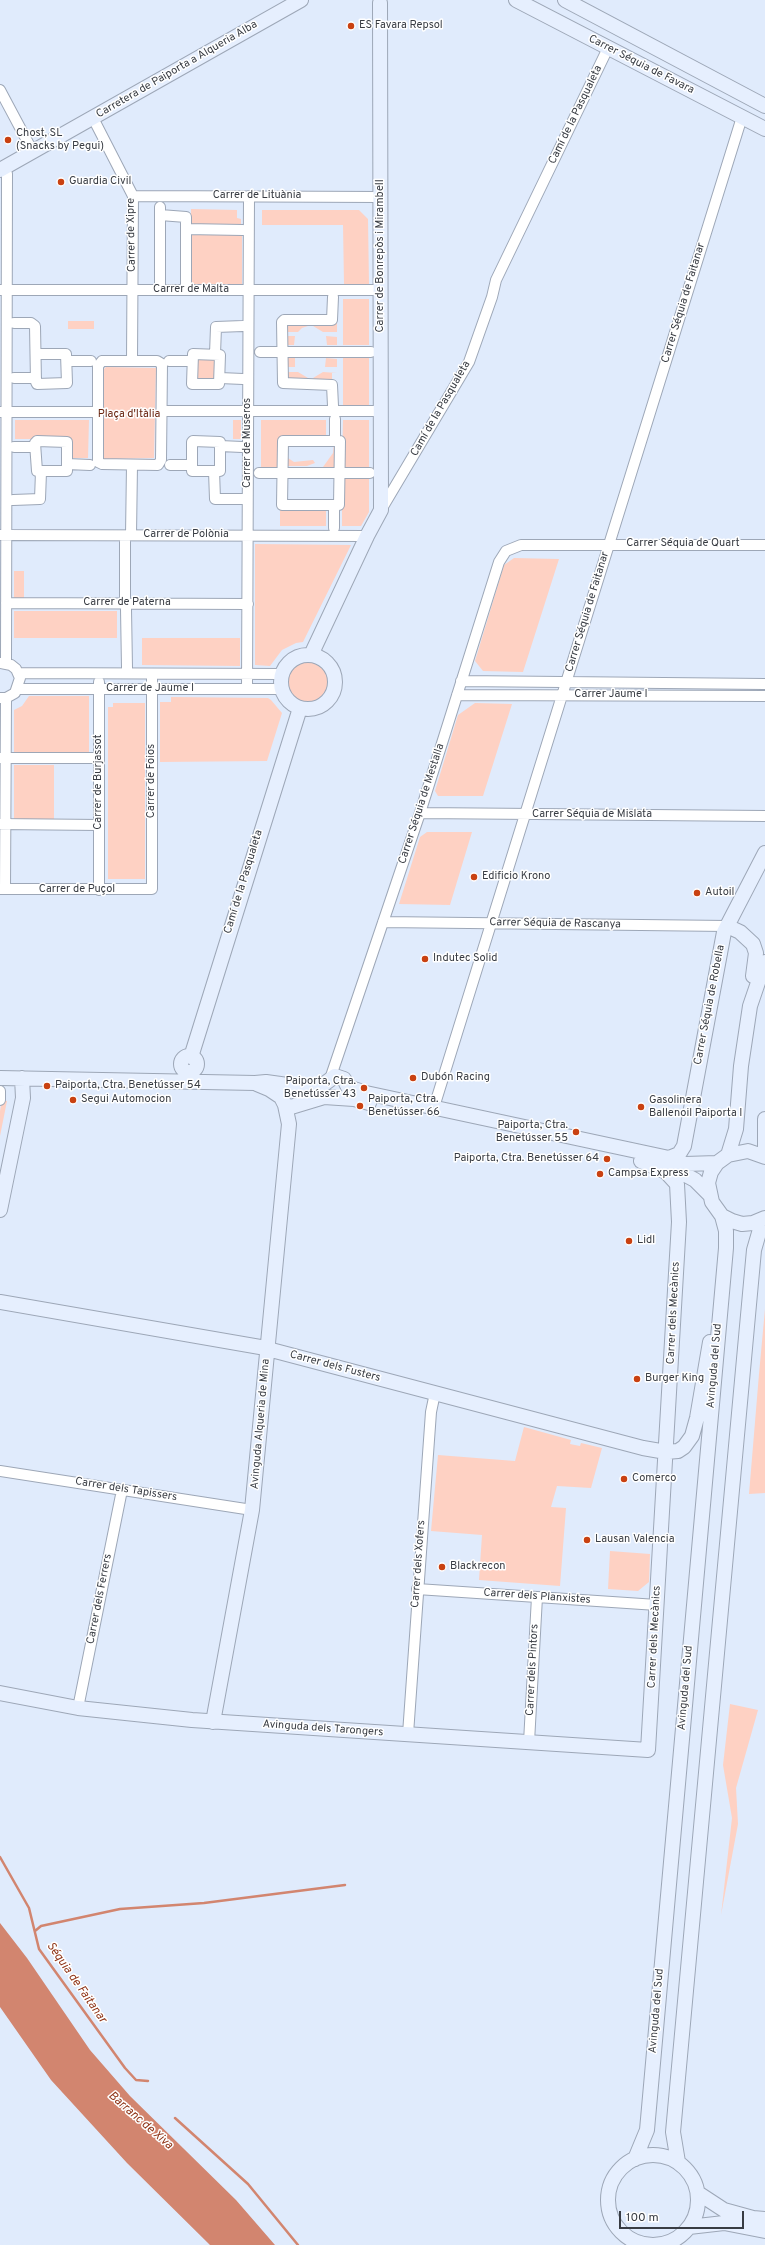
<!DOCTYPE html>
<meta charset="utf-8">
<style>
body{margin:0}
#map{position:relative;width:765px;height:2245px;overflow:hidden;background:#e0ebfc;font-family:Overpass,sans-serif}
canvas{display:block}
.scale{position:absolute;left:619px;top:2211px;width:125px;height:18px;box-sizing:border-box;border:2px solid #383c43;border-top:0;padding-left:5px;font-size:12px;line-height:14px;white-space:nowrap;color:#383c43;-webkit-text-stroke:3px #fff;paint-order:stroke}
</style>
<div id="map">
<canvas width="765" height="2245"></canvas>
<div class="scale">100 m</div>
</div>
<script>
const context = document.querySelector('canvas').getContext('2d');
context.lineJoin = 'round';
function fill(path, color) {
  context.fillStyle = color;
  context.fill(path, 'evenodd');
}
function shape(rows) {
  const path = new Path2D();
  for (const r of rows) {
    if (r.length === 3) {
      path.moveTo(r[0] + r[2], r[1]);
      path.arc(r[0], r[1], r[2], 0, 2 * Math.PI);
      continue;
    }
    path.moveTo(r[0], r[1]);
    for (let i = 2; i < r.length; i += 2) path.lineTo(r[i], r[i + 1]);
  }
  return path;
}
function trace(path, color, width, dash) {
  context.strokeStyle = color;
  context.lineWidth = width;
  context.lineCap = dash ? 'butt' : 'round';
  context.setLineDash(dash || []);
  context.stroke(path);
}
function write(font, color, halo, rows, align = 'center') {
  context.font = font + ' Overpass,sans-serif';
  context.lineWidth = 3;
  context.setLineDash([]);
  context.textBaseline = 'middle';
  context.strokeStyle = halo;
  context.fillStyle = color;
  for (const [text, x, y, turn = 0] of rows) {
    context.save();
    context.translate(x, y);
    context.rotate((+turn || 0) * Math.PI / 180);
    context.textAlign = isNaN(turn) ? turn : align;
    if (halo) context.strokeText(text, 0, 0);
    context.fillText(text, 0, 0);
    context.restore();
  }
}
const green = shape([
 [191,209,237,210,237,218,241,219,241,225,191,225],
 [262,210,359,210,368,219,369,284,344,284,343,225,262,225],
 [191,231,242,231,242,284,191,284],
 [343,299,369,299,369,345,343,345],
 [68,321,94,321,94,329,68,329],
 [284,322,308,322,308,326,302,328,298,332,284,332],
 [313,322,337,322,337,332,323,332,313,326],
 [284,336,295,336,294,345,284,345],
 [326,336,337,337,337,345,327,345],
 [194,355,203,356,204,359,208,360,218,356,218,382,208,382,208,378,204,378,203,382,194,382],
 [284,358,295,358,295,367,284,367],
 [326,358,337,359,337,367,325,367],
 [343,358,369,358,369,405,343,405],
 [106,367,156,368,154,458,104,459,104,369],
 [284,372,298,372,308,378,308,382,284,382],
 [323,372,337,373,332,373,332,382,313,382,313,378],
 [15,420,89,420,88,458,70,458,69,439,15,439],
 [233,420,241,420,241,439,233,439],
 [261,420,326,420,326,439,280,439,280,467,261,467],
 [343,420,369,420,369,467,342,467],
 [334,443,338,443,338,467,323,467,333,453],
 [288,458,294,462,313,460,315,463,307,466,284,466],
 [342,479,369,479,369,512,361,526,342,526],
 [280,507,326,507,326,526,280,526],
 [255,544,351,545,303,642,296,643,282,650,270,666,255,665],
 [514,558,559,559,523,672,483,671,475,661,504,565],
 [14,571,24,571,24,598,14,598],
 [14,611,117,611,117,638,14,638],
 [142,638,240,638,240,666,142,665],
 [307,681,21],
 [29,696,89,696,89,753,14,753,14,710,22,706],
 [171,697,268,698,271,700,282,713,267,761,160,762,160,702,171,702],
 [113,703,145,703,145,879,108,879,108,707,113,707],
 [475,703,512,704,483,796,438,796,435,791,458,715],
 [14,765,54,765,54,819,14,819],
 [427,832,472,832,450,905,399,904,420,837],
 [2,1100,7,1101,0,1136,0,1111],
 [765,1309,765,1493,749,1494,759,1374],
 [524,1427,571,1440,570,1444,580,1446,581,1443,602,1448,591,1488,557,1486,551,1507,566,1508,560,1586,479,1580,482,1535,431,1531,438,1455,515,1461],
 [610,1551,650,1554,649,1582,638,1591,608,1589],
 [730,1704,758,1710,736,1788,738,1824,721,1915,732,1818,723,1765]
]);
const water = shape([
 [0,1923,27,1958,90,2050,130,2096,236,2200,275,2245,210,2245,127,2163,51,2080,0,2007]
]);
const stream = shape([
 [0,1857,29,1908,39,1949,125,2068,136,2080,148,2081],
 [35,1931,41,1926,120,1909,204,1903,345,1885],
 [175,2118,248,2184,298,2245]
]);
const street = shape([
 [0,90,33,152],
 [93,118,133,196,132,361],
 [5,168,7,174,6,663],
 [133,196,381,197],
 [160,207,160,285],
 [160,215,186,217,186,285],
 [186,229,243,230],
 [0,290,382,290],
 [14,323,31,323,35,326,36,382,37,384,67,383,66,354,36,354],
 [260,352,371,352],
 [193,354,220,355,219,384,192,384,193,354],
 [215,354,216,327,243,326],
 [67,361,91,361],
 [102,361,157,361,162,364,161,460,158,465,102,464,98,462,98,366,102,361],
 [169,361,191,361],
 [14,378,36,378],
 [220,378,243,379],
 [333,406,332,385,283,383,282,322,284,320,332,320,333,297],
 [162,411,381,411],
 [0,412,98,412],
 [335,419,335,441],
 [37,441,67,442,67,471,37,471,35,443,37,441],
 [193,441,220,442,220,471,192,471,192,442,193,441],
 [283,441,340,441,339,505,282,505,283,441],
 [220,446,242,447],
 [14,447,35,447],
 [67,464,90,465],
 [170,465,192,465],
 [214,471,215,499,242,499],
 [259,473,370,473],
 [13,500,40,499,41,472],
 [334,506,334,528],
 [381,510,469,362,492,297,496,280,608,48],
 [1,535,367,536],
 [131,535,132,465],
 [125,541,125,599],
 [6,603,248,604],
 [126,609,127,668],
 [0,663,11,665,16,669,20,678,15,693,6,698,1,698],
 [19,673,282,674],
 [461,681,765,684],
 [99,682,99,890],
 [18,689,282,689],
 [247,689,249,196],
 [457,695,765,696],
 [0,758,99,758],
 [420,813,765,816],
 [0,824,99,825],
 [0,889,152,889,152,674],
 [5,889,6,698],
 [383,922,727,926],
 [330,1079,420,813,499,562,506,551,521,545,765,545],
 [0,1091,0,1100],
 [434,1107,742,117],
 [0,1471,252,1510],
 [417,1589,657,1605],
 [78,1708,122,1490],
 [408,1734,431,1412,435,1393],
 [529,1742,537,1597]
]);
const secondary = shape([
 [516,0,765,129],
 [565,0,765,106],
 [0,170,301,0],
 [308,682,27],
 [311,655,367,536,381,510,380,3],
 [727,926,740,932,753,944,756,953,753,976],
 [189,1064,8],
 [191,1057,300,708],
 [0,1078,255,1083,266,1082,309,1088,320,1087,335,1076,344,1079,348,1087,366,1093,669,1158,685,1164,717,1163],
 [257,1084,269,1089,281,1097,285,1105,291,1107,324,1097,354,1099,369,1103],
 [765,1119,765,1151],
 [728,1155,736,1129,741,1066,750,1006,765,962],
 [765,1157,748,1151,728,1155,717,1163,711,1172,708,1183,712,1202,722,1216,732,1221,742,1224,753,1223,765,1218],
 [669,1158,679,1154,684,1146,724,932,765,853],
 [669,1166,695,1180,709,1194],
 [0,1210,23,1098,22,1078],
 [0,1302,260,1347,643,1448,666,1452,678,1451,684,1447,692,1436,697,1418,710,1342],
 [0,1693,78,1708,192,1720,648,1750,679,1222,677,1184,666,1172,641,1161],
 [213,1722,252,1510,289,1124,285,1105],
 [653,2200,45],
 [635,2159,647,2130,726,1248,726,1231,722,1216],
 [678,2162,673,2132,754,1250,763,1219],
 [698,2193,724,2210,753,2218,765,2219],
 [689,2227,724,2223,765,2231]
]);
const markers = [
 [351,26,4,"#c94111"],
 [8,140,4,"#c94111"],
 [61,182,4,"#c94111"],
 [474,877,4,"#c94111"],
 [697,893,4,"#c94111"],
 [425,959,4,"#c94111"],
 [413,1078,4,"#c94111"],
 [47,1086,4,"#c94111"],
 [364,1088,4,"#c94111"],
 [73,1100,4,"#c94111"],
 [360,1106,4,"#c94111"],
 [641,1107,4,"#c94111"],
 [576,1132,4,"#c94111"],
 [607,1159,4,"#c94111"],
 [600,1174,4,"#c94111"],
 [629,1241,4,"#c94111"],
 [637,1379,4,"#c94111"],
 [624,1479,4,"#c94111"],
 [587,1540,4,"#c94111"],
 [442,1567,4,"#c94111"]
];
const poiNames = [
 ["ES Favara Repsol",359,26],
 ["Chost, SL",16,134],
 ["(Snacks by Pegui)",16,147],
 ["Guardia Civil",69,182],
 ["Edificio Krono",482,877],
 ["Autoil",705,893],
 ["Indutec Solid",433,959],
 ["Dubón Racing",421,1078],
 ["Paiporta, Ctra.",356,1082,"right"],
 ["Benetússer 43",356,1095,"right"],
 ["Paiporta, Ctra. Benetússer 54",55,1086],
 ["Segui Automocion",81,1100],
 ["Paiporta, Ctra.",368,1100],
 ["Benetússer 66",368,1113],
 ["Gasolinera",649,1101],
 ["Ballenoil Paiporta I",649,1114],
 ["Paiporta, Ctra.",568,1126,"right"],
 ["Benetússer 55",568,1139,"right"],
 ["Paiporta, Ctra. Benetússer 64",599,1159,"right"],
 ["Campsa Express",608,1174],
 ["Lidl",637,1241],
 ["Burger King",645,1379],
 ["Comerco",632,1479],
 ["Lausan Valencia",595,1540],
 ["Blackrecon",450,1567]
];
const streetNames = [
 ["Carrer Séquia de Favara",641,65,27],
 ["Carretera de Paiporta a Alqueria Alba",177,70,-30],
 ["Camí de la Pasqualeta",576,115,-64],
 ["Carrer de Lituània",257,196],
 ["Carrer de Xipre",132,235,-91],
 ["Carrer de Bonrepòs i Mirambell",381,256,-90],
 ["Carrer de Malta",191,290],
 ["Carrer Séquia de Faitanar",684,303,-73],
 ["Camí de la Pasqualeta",441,409,-60],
 ["Carrer de Museros",248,443,-90],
 ["Carrer de Polònia",186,535],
 ["Carrer Séquia de Quart",683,544],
 ["Carrer de Paterna",127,603],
 ["Carrer Séquia de Faitanar",588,612,-73],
 ["Carrer de Jaume I",150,689],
 ["Carrer Jaume I",611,695],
 ["Carrer de Foios",152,781,-90],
 ["Carrer de Burjassot",99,782,-90],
 ["Carrer Séquia de Mestalla",422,804,-72],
 ["Carrer Séquia de Mislata",592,815],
 ["Camí de la Pasqualeta",244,882,-73],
 ["Carrer de Puçol",77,890],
 ["Carrer Séquia de Rascanya",555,924,1],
 ["Carrer Séquia de Robella",710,1005,-79],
 ["Carrer dels Mecànics",674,1313,-87],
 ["Avinguda del Sud",715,1366,-85],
 ["Carrer dels Fusters",335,1367,15],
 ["Avinguda Alqueria de Mina",261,1424,-85],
 ["Carrer dels Tapissers",126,1490,9],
 ["Carrer dels Xofers",419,1564,-86],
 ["Carrer dels Planxistes",537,1597,4],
 ["Carrer dels Ferrers",100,1599,-79],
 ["Carrer dels Mecànics",655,1637,-87],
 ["Carrer dels Pintors",533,1670,-87],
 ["Avinguda del Sud",686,1688,-85],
 ["Avinguda dels Tarongers",323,1729,4],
 ["Avinguda del Sud",657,2011,-85]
];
const parkNames = [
 ["Plaça d'Itàlia",129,415]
];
const waterNames = [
 ["Séquia de Faitanar",76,1983,55],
 ["Barranc de Xiva",140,2121,41]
];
fill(green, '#fed1c3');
fill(water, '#d2856f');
trace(stream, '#d2856f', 2.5);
trace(street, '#9da7b7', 12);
trace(secondary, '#9da7b7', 16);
trace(street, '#fff', 10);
trace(secondary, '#e6effe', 14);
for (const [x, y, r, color] of markers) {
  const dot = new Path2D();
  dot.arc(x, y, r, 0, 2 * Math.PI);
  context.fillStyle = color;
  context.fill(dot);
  trace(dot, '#fff', 1.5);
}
write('11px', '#383c43', '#fff', poiNames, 'left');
write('11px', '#383c43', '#fff', streetNames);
write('11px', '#69240f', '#fff', parkNames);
write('italic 12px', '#8f3417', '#fff', waterNames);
</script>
